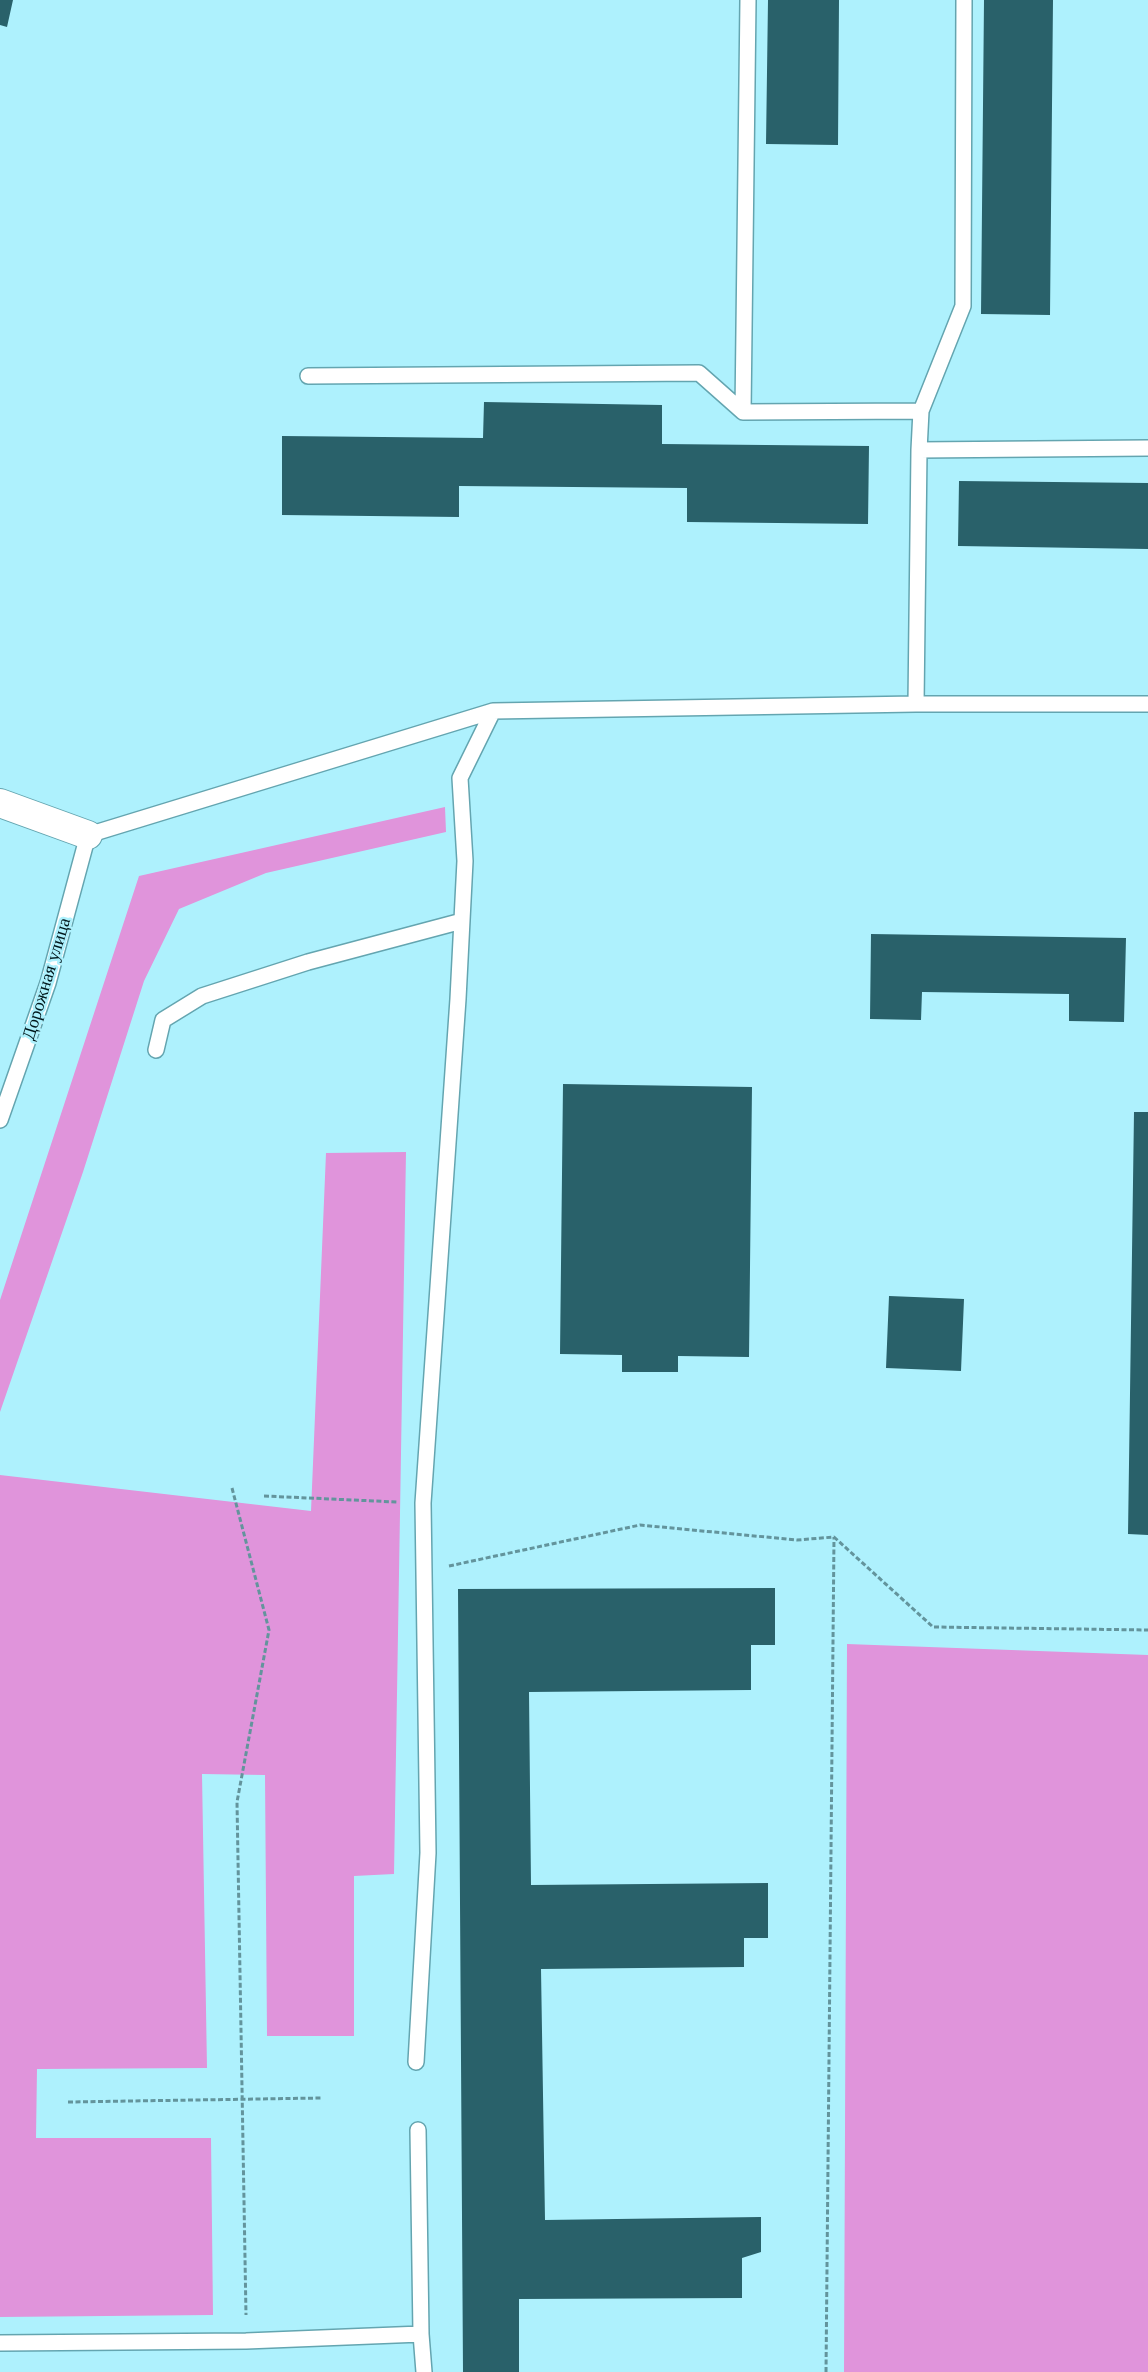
<!DOCTYPE html>
<meta charset="utf-8">
<style>
body{margin:0}
canvas{display:block;background:#aef1fd}
</style>
<canvas width="1148" height="2372"></canvas>
<script>
const context = document.querySelector('canvas').getContext('2d');
context.lineJoin = 'round';
function fill(path, color) {
  context.fillStyle = color;
  context.fill(path, 'evenodd');
}
function shape(rows) {
  const path = new Path2D();
  for (const r of rows) {
    path.moveTo(r[0], r[1]);
    for (let i = 2; i < r.length; i += 2) path.lineTo(r[i], r[i + 1]);
  }
  return path;
}
function trace(path, color, width, dash) {
  context.strokeStyle = color;
  context.lineWidth = width;
  context.lineCap = dash ? 'butt' : 'round';
  context.setLineDash(dash || []);
  context.stroke(path);
}
function write(font, color, halo, rows, align = 'center') {
  context.font = font + ' "Libre Baskerville",serif';
  context.lineWidth = 5;
  context.setLineDash([]);
  context.textBaseline = 'middle';
  context.strokeStyle = halo;
  context.fillStyle = color;
  for (const [text, x, y, turn = 0] of rows) {
    context.save();
    context.translate(x, y);
    context.rotate((+turn || 0) * Math.PI / 180);
    context.textAlign = isNaN(turn) ? turn : align;
    if (halo) context.strokeText(text, 0, 0);
    context.fillText(text, 0, 0);
    context.restore();
  }
}
const green = shape([
 [445,807,446,832,266,873,179,909,144,981,83,1172,0,1412,0,1300,139,876],
 [406,1152,394,1874,354,1876,354,2036,267,2036,265,1775,202,1774,207,2068,37,2069,36,2138,211,2138,213,2315,0,2317,0,1475,311,1511,326,1153],
 [847,1644,1148,1655,1148,2372,844,2372]
]);
const building = shape([
 [0,0,13,0,7,27,0,25],
 [768,0,839,0,838,145,766,144],
 [984,0,1053,0,1050,315,981,314],
 [484,402,662,405,662,444,869,446,868,524,687,522,687,488,459,486,459,517,282,515,282,436,483,438],
 [959,481,1148,483,1148,549,958,546],
 [871,934,1126,938,1124,1022,1069,1021,1069,994,922,992,921,1020,870,1019],
 [563,1084,752,1087,749,1357,678,1356,678,1372,622,1372,622,1355,560,1354],
 [1134,1112,1148,1112,1148,1535,1128,1534],
 [889,1296,964,1299,961,1371,886,1368],
 [775,1588,775,1645,751,1645,751,1690,529,1692,531,1885,768,1883,768,1938,744,1938,744,1967,541,1969,545,2220,761,2217,761,2252,742,2258,742,2298,519,2299,519,2372,463,2372,458,1589]
]);
const path = shape([
 [232,1488,269,1630,237,1802,246,2315],
 [264,1496,397,1502],
 [449,1566,640,1525,797,1540,834,1537,933,1627,1148,1630],
 [68,2102,321,2098],
 [826,2372,834,1537]
]);
const service = shape([
 [308,376,699,373,743,412,921,411,919,450],
 [921,411,963,306,964,0],
 [743,412,748,0],
 [916,704,919,450,1148,448],
 [156,1050,163,1020,202,996,308,962,462,921],
 [0,1120,48,983,88,835,493,711,916,704,1148,704],
 [416,2062,428,1853,423,1503,458,999,465,861,460,778,493,711],
 [418,2130,421,2334,424,2372],
 [0,2343,246,2341,421,2334]
]);
const minor = shape([
 [0,803,88,835]
]);
const streetNames = [
 ["Дорожная улица",47,979,-73]
];
fill(green, '#e094db');
fill(building, '#29616a');
trace(service, '#64a5b0', 18);
trace(minor, '#64a5b0', 30);
trace(path, '#63949c', 3, [5, 2.5]);
trace(service, '#fff', 15);
trace(minor, '#fff', 28);
write('18px', '#00171b', '#aef1fd', streetNames);
</script>
